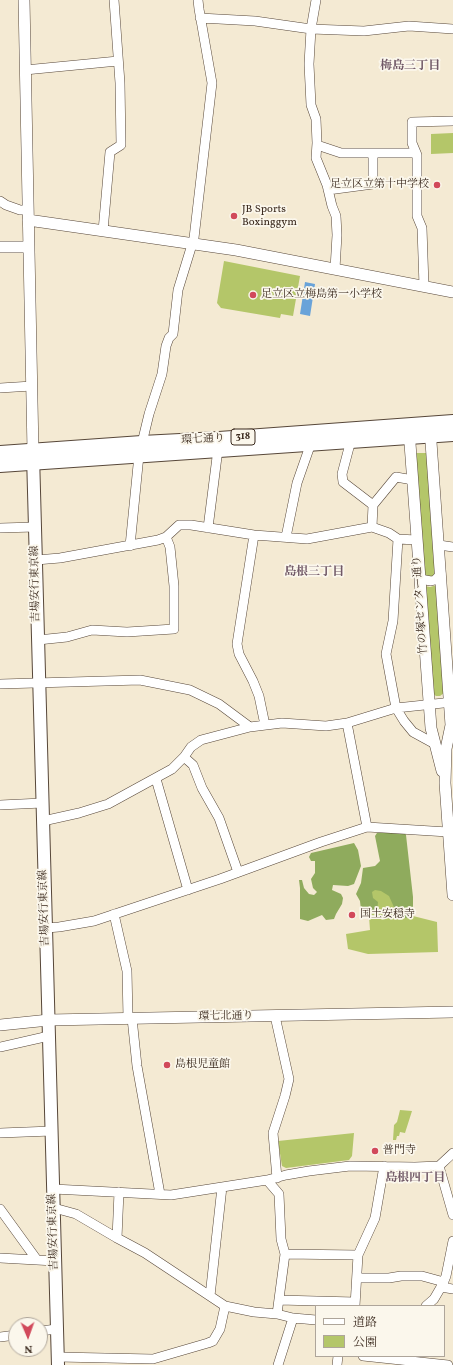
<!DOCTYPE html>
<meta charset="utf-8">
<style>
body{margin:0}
#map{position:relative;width:453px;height:1365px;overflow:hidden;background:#f4ead3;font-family:Vollkorn,"Noto Serif JP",serif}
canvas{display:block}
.legend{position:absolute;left:315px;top:1305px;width:130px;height:52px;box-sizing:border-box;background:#fbf7ec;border:1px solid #aea59a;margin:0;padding:5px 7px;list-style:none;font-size:12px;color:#3b2a1e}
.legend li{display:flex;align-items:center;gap:8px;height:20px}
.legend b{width:20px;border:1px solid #aea59a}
.north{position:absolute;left:8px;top:1317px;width:40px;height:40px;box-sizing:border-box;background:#fbf7ec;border:1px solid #aea59a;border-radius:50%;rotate:178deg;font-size:11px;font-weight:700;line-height:16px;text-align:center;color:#3b2a1e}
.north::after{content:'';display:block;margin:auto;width:14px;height:18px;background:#d1495b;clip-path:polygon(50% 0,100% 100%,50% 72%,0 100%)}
</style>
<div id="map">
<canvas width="453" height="1365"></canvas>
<ul class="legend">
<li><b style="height:5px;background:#fff"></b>道路</li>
<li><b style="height:11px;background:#b4c669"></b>公園</li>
</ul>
<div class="north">N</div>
</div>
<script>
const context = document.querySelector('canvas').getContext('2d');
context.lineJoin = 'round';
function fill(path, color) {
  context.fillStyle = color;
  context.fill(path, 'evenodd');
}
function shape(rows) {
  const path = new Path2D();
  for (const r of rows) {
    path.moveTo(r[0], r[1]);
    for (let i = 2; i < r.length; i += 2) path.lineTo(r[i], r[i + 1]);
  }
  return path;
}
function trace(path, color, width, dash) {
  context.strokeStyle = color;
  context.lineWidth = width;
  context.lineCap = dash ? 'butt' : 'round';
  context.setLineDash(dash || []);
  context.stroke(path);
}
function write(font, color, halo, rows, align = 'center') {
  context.font = font + ' Vollkorn,"Noto Serif JP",serif';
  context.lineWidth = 3.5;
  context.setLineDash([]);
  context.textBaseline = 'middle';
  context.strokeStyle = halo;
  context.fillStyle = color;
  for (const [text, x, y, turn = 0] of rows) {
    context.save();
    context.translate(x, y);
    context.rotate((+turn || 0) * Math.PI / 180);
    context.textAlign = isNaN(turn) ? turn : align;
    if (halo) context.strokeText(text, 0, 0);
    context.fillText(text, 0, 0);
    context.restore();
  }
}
const green = shape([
 [453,133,453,153,431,154,431,134],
 [224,261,300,276,293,316,281,314,280,318,221,308,217,303],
 [415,453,427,453,436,573,433,576,430,577,422,575],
 [437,585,444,693,440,696,436,696,430,691,424,586,430,587],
 [390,886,409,915,437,922,438,952,368,954,348,949,346,934,370,930,367,890],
 [400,1110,412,1111,405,1133,400,1132,399,1136,397,1136,396,1140,393,1140,394,1125,397,1122],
 [354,1133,352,1156,349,1160,286,1168,282,1166,278,1141]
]);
const forest = shape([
 [384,832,404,832,406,835,413,897,413,911,407,918,401,918,397,914,389,896,381,891,375,890,372,892,373,898,378,902,377,912,373,914,367,916,361,910,360,901,356,894,361,883,363,868,375,866,380,861,375,836,377,833],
 [354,843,358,850,361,866,354,884,348,886,333,885,332,890,341,894,343,898,342,904,336,914,334,919,326,920,322,915,308,921,300,919,300,888,299,880,302,880,304,888,309,894,314,895,317,892,313,888,311,879,315,873,315,861,311,861,309,857,311,853]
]);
const water = shape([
 [305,282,315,284,310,316,300,314]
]);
const minor = shape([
 [316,0,311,29,309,64,311,105,316,119,317,143,316,158,327,185,332,206,336,216,337,235,335,269],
 [200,18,255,21,311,29,364,31,409,26,453,29],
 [25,70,118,61],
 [317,145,341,153,416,153],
 [328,190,373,184,373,153],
 [0,201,6,205,20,210,28,210],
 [103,231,110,152,121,145,120,83,114,0],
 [424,286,422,228,417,216,417,155,412,143,412,122,453,121],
 [0,388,32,386],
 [351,440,342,474,343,482,373,505,372,527],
 [142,443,149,414,162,374,166,346,169,338,173,334,178,290,194,238,212,83,199,9,198,0],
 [373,505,396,477,413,480],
 [0,528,35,527],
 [208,528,218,449],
 [254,535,237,644,239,654,253,681,259,696,265,725],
 [286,537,297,483,311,443],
 [398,539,393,621,386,654,396,708,404,721,413,732,435,744],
 [439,545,453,547],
 [130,546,139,455],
 [36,560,60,558,158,540,166,537,179,525,191,525,254,535,307,539,372,527,389,533,398,539,416,540],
 [420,579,431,581,435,580,441,574],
 [38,640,67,637,92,630,127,632,174,629,174,586,170,547,166,537],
 [0,684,140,680,190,690,219,704,250,727],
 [347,723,367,827],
 [184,757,193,765,202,788,219,818,238,872],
 [156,779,188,890],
 [0,805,42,803],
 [43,821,79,813,108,804,172,769,184,757,191,747,201,740,250,727,282,723,326,726,347,723,396,708,453,702],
 [114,914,127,971,128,1018],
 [46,928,59,927,94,921,220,879,321,842,367,827,448,832],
 [275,1016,289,1079,285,1096,273,1133,277,1178],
 [132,1018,137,1066,160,1194],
 [0,1047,49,1036],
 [0,1133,52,1131],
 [439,1166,453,1215],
 [267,1180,279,1194,281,1239,285,1254,277,1314],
 [53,1189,171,1195,267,1180,286,1175,309,1171,350,1166,415,1167,439,1166,453,1153],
 [54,1208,76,1214,117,1238,145,1253,225,1306,254,1312,277,1314,293,1318,316,1320],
 [0,1209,37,1260],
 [117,1238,119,1192],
 [285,1254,358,1255],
 [0,1258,55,1261],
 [357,1278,389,1278,401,1276,422,1276,444,1282],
 [442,1286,446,1276,453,1241],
 [210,1296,222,1187],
 [279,1300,355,1302],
 [355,1306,358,1255,375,1218,384,1166],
 [426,1306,434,1299,441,1287,453,1289],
 [40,1331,57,1329],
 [0,1337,16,1335],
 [363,1356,448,1365],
 [58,1357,153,1359,208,1343,213,1341,220,1329,225,1306],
 [278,1365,293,1318],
 [337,1365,338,1356]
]);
const tertiary = shape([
 [24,0,33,451],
 [28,220,236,250,453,292],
 [0,247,29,247],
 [430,428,451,725,446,749,445,783,453,895],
 [409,430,431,728,442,771],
 [0,1025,49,1020,453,1012]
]);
const secondary = shape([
 [33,455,58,1365]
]);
const primary = shape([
 [0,453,142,443,219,439,453,422],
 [0,465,453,434]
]);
const markers = [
 [437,185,4,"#d1495b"],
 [234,216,4,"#d1495b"],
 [253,295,4,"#d1495b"],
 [352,915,4,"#d1495b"],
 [167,1065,4,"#d1495b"],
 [375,1151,4,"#d1495b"]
];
const shields = [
 [243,437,24]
];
const shieldNames = [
 ["318",243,437]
];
const poiNames = [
 ["足立区立第十中学校",429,185,"right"],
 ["JB Sports",242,210],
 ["Boxinggym",242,223],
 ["足立区立梅島第一小学校",261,295],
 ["国土安穏寺",360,915],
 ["島根児童館",175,1065],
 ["普門寺",383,1151]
];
const streetNames = [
 ["環七通り",203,440,-3],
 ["吉場安行東京線",36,584,-91],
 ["竹の塚センター通り",421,605,-94],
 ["吉場安行東京線",45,908,-92],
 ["環七北通り",226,1017,-1],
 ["吉場安行東京線",54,1232,-92]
];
const neighbourhoodNames = [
 ["梅島三丁目",410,67],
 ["島根三丁目",314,573],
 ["島根四丁目",415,1179]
];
fill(green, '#b4c669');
fill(forest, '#8fab5d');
fill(water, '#69a3d9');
trace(minor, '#574739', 10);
trace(tertiary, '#574739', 12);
trace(secondary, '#574739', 14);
trace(primary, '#574739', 16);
trace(minor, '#fff', 9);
trace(tertiary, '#fff', 11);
trace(secondary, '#fff', 12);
trace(primary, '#fff', 14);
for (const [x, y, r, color] of markers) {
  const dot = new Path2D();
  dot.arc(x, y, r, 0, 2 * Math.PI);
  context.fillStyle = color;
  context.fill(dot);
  trace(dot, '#fbf7ec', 1.5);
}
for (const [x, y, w] of shields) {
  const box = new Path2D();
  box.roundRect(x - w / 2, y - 8, w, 16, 3);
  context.fillStyle = '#fbf7ec';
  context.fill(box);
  trace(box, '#3b2a1e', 1);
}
write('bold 10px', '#3b2a1e', null, shieldNames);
write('11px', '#3b2a1e', '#fbf7ec', poiNames, 'left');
write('11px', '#3b2a1e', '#fbf7ec', streetNames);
write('bold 12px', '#705866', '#fbf7ec', neighbourhoodNames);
</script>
